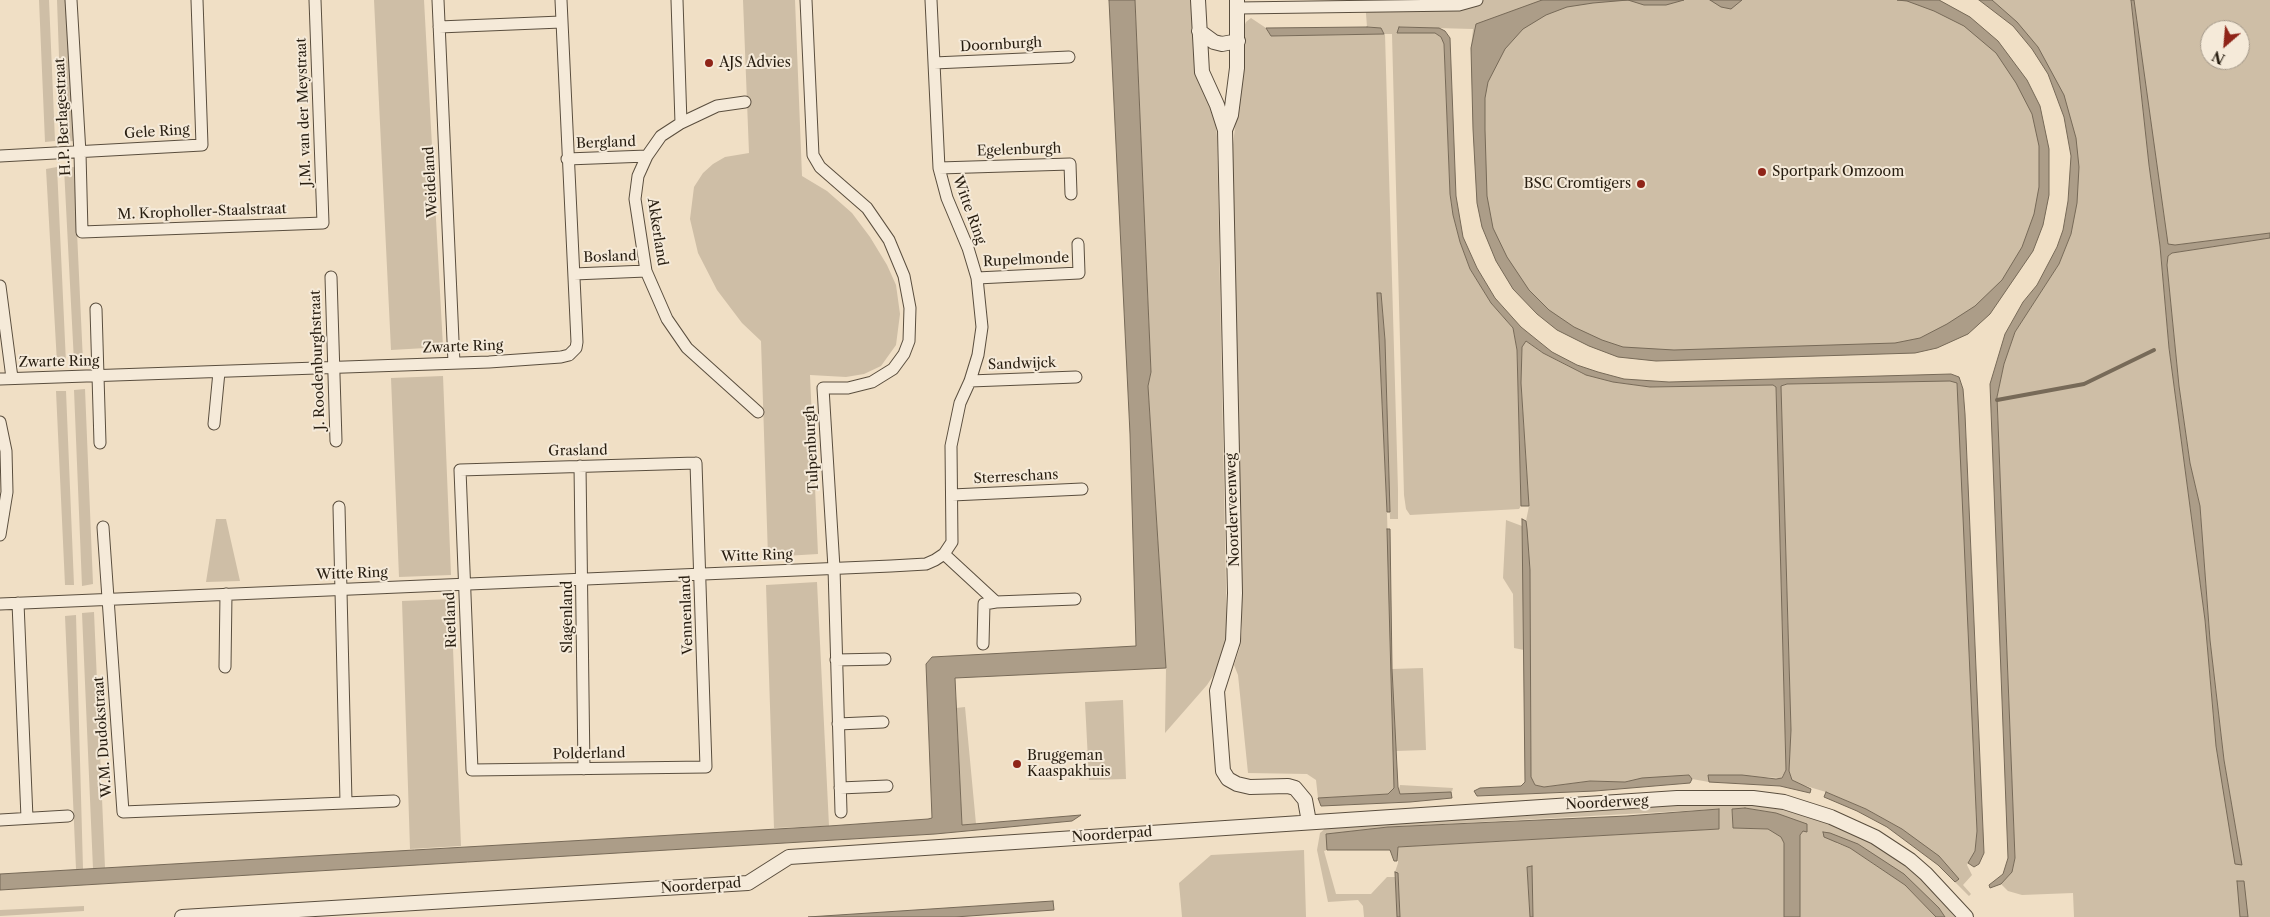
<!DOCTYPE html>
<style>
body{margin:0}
#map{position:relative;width:2270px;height:917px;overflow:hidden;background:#f0dfc5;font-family:"Libre Caslon Text",serif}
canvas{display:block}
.north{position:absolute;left:2200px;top:20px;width:50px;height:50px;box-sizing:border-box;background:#f5ead9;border:1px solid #a39889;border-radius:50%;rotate:207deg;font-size:14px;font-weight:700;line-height:20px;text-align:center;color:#281e11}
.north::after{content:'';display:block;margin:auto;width:18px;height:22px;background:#8f2418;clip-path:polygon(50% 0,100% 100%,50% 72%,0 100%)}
</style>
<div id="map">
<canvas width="2270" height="917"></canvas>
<div class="north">N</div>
</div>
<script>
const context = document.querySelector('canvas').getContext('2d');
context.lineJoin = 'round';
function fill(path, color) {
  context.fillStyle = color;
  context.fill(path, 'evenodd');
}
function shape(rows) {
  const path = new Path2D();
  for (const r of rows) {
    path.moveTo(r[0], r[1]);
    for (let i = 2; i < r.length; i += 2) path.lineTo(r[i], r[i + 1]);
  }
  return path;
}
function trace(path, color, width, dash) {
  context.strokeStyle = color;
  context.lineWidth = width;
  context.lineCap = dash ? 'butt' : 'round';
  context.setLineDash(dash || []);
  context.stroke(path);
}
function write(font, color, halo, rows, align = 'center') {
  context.font = font + ' "Libre Caslon Text",serif';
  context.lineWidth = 4;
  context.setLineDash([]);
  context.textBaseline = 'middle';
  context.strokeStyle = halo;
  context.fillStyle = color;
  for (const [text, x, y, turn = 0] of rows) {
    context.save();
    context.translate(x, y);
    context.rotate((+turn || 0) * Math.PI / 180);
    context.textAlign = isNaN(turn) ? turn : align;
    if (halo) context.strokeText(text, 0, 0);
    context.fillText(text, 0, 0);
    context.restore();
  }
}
const green = shape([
 [39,0,49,0,55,141,45,142],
 [57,0,68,0,74,141,62,142],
 [374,0,424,0,443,347,391,350],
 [743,0,795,0,802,176,827,191,852,213,870,237,887,265,896,285,900,314,896,345,881,366,864,374,846,377,810,375,818,554,768,557,761,341,742,323,717,290,698,253,690,219,694,187,703,173,713,164,725,157,749,153],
 [1135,0,1194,0,1215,113,1217,137,1227,636,1223,655,1215,673,1207,685,1165,733,1166,668,1148,386,1151,372],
 [1365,0,1939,0,1970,17,1998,41,2027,80,2040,106,2049,149,2049,195,2043,225,2033,251,1990,314,1968,334,1937,348,1915,353,1656,361,1618,357,1589,346,1557,330,1537,314,1513,289,1496,261,1482,227,1477,203,1473,129,1471,48,1473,29,1399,27,1398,33,1435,33,1441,37,1444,44,1450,194,1453,215,1460,242,1470,269,1491,303,1513,328,1517,350,1521,506,1519,509,1410,515,1406,509,1404,495,1392,34,1385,34,1398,490,1398,519,1390,519,1385,340,1381,294,1377,293,1387,512,1394,788,1388,794,1318,798,1316,780,1307,774,1248,773,1238,675,1234,665,1240,647,1242,630,1232,153,1242,68,1243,29,1246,22,1251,18,1266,28,1271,36,1384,34,1381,28,1367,27],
 [1992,0,2131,0,2149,165,2160,246,2169,348,2205,620,2216,746,2242,865,2224,760,2210,640,2200,506,2190,463,2179,386,2167,265,2168,256,2172,253,2270,238,2270,917,2074,917,2073,893,2022,895,2008,891,2001,884,2012,872,2015,858,1997,397,2004,364,2015,332,2059,264,2071,234,2076,138,2038,47],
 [2134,0,2270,0,2270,233,2175,245,2168,245],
 [2210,30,2240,30,2240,60,2210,60],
 [57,167,66,363,57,363,46,169],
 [74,167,83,362,74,362,64,168],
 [1526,341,1541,352,1583,374,1613,382,1650,387,1773,385,1776,387,1786,770,1781,778,1720,775,1708,779,1709,782,1692,779,1689,775,1625,782,1590,781,1544,787,1535,785,1531,778,1530,570,1526,521,1529,506,1521,383,1522,347],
 [443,376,451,575,399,577,391,378],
 [1950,380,1957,383,1959,404,1977,831,1975,851,1967,865,1972,875,1963,885,1971,894,1969,896,1955,882,1958,879,1902,829,1866,809,1826,792,1796,783,1792,780,1789,771,1791,730,1781,386,1787,384],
 [85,389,93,584,82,586,74,390],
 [56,391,66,391,74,585,65,585],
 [216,519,226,519,240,581,206,582],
 [1506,520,1522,526,1524,650,1514,648,1513,594,1503,578],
 [817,582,829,826,774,828,766,585],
 [451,599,461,846,410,849,402,601],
 [94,612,105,868,93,869,82,613],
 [76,615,83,869,76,869,65,616],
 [1423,668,1426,750,1396,751,1392,669],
 [1123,700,1126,779,1089,780,1085,702],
 [965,707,976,824,962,825,956,708],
 [1400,785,1453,788,1451,795,1397,798],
 [1701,803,1746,804,1785,810,1828,822,1863,838,1889,854,1920,877,1955,917,1945,917,1939,908,1858,844,1836,843,1850,848,1905,885,1936,917,1800,917,1800,835,1803,831,1776,813,1745,808,1732,809,1733,828,1768,829,1781,836,1784,843,1784,917,1533,917,1532,866,1527,867,1530,917,1400,917,1398,873,1395,872,1398,863,1398,847,1719,829,1719,809,1388,827,1327,834,1327,850,1324,851,1336,894,1371,894,1387,877,1395,877,1397,917,1364,917,1363,906,1358,900,1328,902,1317,850,1320,833,1327,827],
 [1304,850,1306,917,1182,917,1179,883,1211,855],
 [84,906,84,911,0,916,0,910]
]);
const water = shape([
 [1109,0,1135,0,1151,372,1148,386,1166,668,955,678,962,825,1081,815,1072,821,935,834,0,890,0,874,829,826,928,819,932,818,926,664,932,657,1136,646,1130,434,1109,0],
 [1542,0,1684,0,1666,5,1644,5,1628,0,1593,3,1567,7,1546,15,1523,29,1505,49,1488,82,1485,98,1485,130,1487,196,1493,228,1507,257,1529,290,1549,310,1574,327,1602,340,1623,347,1674,350,1895,343,1920,338,1947,324,1975,306,2002,280,2022,247,2034,214,2039,187,2039,146,2032,114,2016,83,1996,53,1964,26,1934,11,1907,1,1897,0,1939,0,1970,17,1998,41,2027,80,2040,106,2049,149,2049,195,2043,225,2033,251,1990,314,1968,334,1937,348,1915,353,1656,361,1618,357,1589,346,1557,330,1537,314,1513,289,1496,261,1482,227,1477,203,1473,129,1471,48,1476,24,1542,0],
 [1710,0,1742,0,1731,9,1721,7,1710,0],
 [1979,0,1992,0,2017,22,2038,47,2064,95,2076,138,2079,167,2077,203,2071,234,2059,264,2015,332,2004,364,1997,397,2015,858,2012,872,2001,884,1990,888,1989,885,2003,874,2008,858,1990,384,2005,334,2023,302,2037,285,2057,247,2063,230,2068,201,2071,156,2064,117,2048,74,2032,49,2013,26,1979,0],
 [2131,0,2134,0,2168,244,2175,245,2270,233,2270,238,2172,253,2168,256,2167,265,2179,386,2190,463,2200,506,2210,640,2224,760,2242,865,2235,864,2216,746,2205,620,2169,348,2160,246,2149,165,2131,0],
 [1367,27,1381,28,1384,34,1271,36,1266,28,1367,27],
 [1399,27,1439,28,1445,31,1450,38,1456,196,1463,237,1477,268,1495,298,1521,327,1552,352,1577,365,1598,372,1624,379,1669,382,1951,374,1959,377,1963,389,1965,414,1984,853,1979,864,1974,867,1968,863,1975,851,1977,831,1957,383,1950,381,1787,384,1781,386,1791,730,1789,771,1792,780,1811,789,1810,793,1780,786,1709,782,1708,775,1742,775,1776,779,1782,778,1786,770,1776,387,1773,385,1650,387,1613,382,1586,375,1543,353,1526,341,1522,347,1521,383,1529,506,1521,506,1517,350,1513,328,1491,303,1470,269,1460,242,1453,215,1450,194,1444,44,1441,37,1435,33,1397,33,1399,27],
 [1377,293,1381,293,1385,340,1390,512,1387,512,1377,293],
 [1522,519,1526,521,1527,529,1530,570,1531,777,1535,785,1544,787,1590,781,1625,782,1642,778,1689,775,1692,779,1690,783,1595,791,1477,796,1474,791,1480,788,1521,786,1525,782,1522,519],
 [1387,529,1390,529,1392,669,1398,787,1400,794,1451,792,1452,798,1410,802,1321,806,1318,798,1388,794,1394,788,1387,529],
 [1826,792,1866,809,1902,829,1939,856,1959,879,1955,882,1938,865,1887,827,1857,811,1824,797,1826,792],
 [1745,808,1776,813,1807,824,1807,832,1803,831,1800,835,1800,917,1784,917,1784,843,1781,837,1768,829,1733,828,1732,809,1745,808],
 [1719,809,1719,829,1398,847,1397,861,1394,861,1390,850,1327,850,1326,834,1388,827,1627,816,1719,809],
 [1823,832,1830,833,1858,844,1904,874,1939,908,1945,917,1936,917,1905,885,1850,848,1824,837,1823,832],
 [1532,866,1533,917,1530,917,1527,867,1532,866],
 [1395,872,1398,873,1400,917,1397,917,1395,872],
 [2237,881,2244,881,2248,917,2240,917,2237,881],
 [1053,901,1054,910,955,917,808,917,1053,901]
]);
const stream = shape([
 [1997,400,2084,384,2154,350]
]);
const minor = shape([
 [71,0,80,153,82,232,323,223,315,0],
 [438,0,454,363],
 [677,0,681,123,661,136,647,156,638,176,635,199,646,271,667,319,687,348,758,412],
 [806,0,813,155,820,167,867,208,889,240,904,276,910,308,909,341,904,354,893,369,872,382,848,388,823,388,834,568,841,812],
 [1238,8,1459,5,1477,0],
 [439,27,561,22],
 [934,63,1069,57],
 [681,123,717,106,745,102],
 [0,156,202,145,197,0],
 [567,159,647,156],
 [939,168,1070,164,1071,194],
 [574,274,646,271],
 [331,277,336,441],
 [977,278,1079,273,1078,244],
 [0,286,12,378],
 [96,309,100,443],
 [0,379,489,362,561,357,569,355,576,348,577,342,561,0],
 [970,381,1076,377],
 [0,422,6,451,7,492,0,535],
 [214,424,219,372],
 [696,463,706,767,472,770,460,470,696,463],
 [580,466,584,769],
 [952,495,1082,489],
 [339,507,346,802],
 [103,527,123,812,394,801],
 [944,554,996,602,1075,599],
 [18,603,27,818],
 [0,604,891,566,926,564,935,560,944,554,952,542,951,446,960,403,970,381,978,355,982,327,977,278,968,248,947,198,939,168,931,0],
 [983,644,984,604,996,602],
 [836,660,885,659],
 [225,667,226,594],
 [838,724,883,722],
 [840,788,887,786],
 [0,820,68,816]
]);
const tertiary = shape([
 [1198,0,1202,72,1217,105,1225,130,1235,593,1233,641,1217,691,1223,771,1228,779,1237,784,1250,787,1288,786,1295,788,1305,800,1309,822],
 [1199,31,1214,42,1222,44,1238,41],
 [1225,130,1231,115,1237,68,1237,0],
 [182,917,748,883,789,857,1677,798,1753,798,1784,802,1831,817,1875,837,1910,860,1926,874,1966,917]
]);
const markers = [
 [709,63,5,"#8f2418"],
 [1762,172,5,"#8f2418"],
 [1641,184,5,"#8f2418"],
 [1017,764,5,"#8f2418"]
];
const streetNames = [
 ["Doornburgh",1001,45,-3],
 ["J.M. van der Meystraat",304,112,-92],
 ["H.P. Berlagestraat",63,117,-93],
 ["Gele Ring",157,132,-4],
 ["Bergland",606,143,-2],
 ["Egelenburgh",1019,150,-2],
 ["Weideland",431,182,-93],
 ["Witte Ring",969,210,70],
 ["M. Kropholler-Staalstraat",202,212,-2],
 ["Akkerland",657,232,81],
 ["Bosland",610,257,-2],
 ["Rupelmonde",1026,260,-3],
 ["Zwarte Ring",463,347,-2],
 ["J. Roodenburghstraat",318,360,-92],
 ["Zwarte Ring",59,362,-1],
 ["Sandwijck",1022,364,-2],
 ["Tulpenburgh",812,449,-93],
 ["Grasland",578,451,-1],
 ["Sterreschans",1016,477,-3],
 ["Noorderveenweg",1233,510,-92],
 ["Witte Ring",757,556,-2],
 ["Witte Ring",352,574,-2],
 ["Vennenland",687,615,-92],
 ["Slagenland",568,617,-90],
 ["Rietland",451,620,-92],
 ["W.M. Dudokstraat",103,737,-94],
 ["Polderland",589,754,-1],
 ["Noorderweg",1607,803,-3],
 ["Noorderpad",1112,835,-4],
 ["Noorderpad",701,886,-4]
];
const poiNames = [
 ["AJS Advies",719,63],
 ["Sportpark Omzoom",1772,172],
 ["BSC Cromtigers",1631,184,"right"],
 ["Bruggeman",1027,756],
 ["Kaaspakhuis",1027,772]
];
fill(green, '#cebea6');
fill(water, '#ac9d88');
trace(water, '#776a58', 1);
trace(stream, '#776a58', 4);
trace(minor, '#5a4e3e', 13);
trace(tertiary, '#5a4e3e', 16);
trace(minor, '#f5ead9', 11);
trace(tertiary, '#f5ead9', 14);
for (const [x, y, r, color] of markers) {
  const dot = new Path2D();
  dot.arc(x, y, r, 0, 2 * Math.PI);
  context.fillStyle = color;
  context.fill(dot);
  trace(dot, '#f5ead9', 2);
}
write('14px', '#281e11', '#f5ead9', streetNames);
write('14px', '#281e11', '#f5ead9', poiNames, 'left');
</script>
